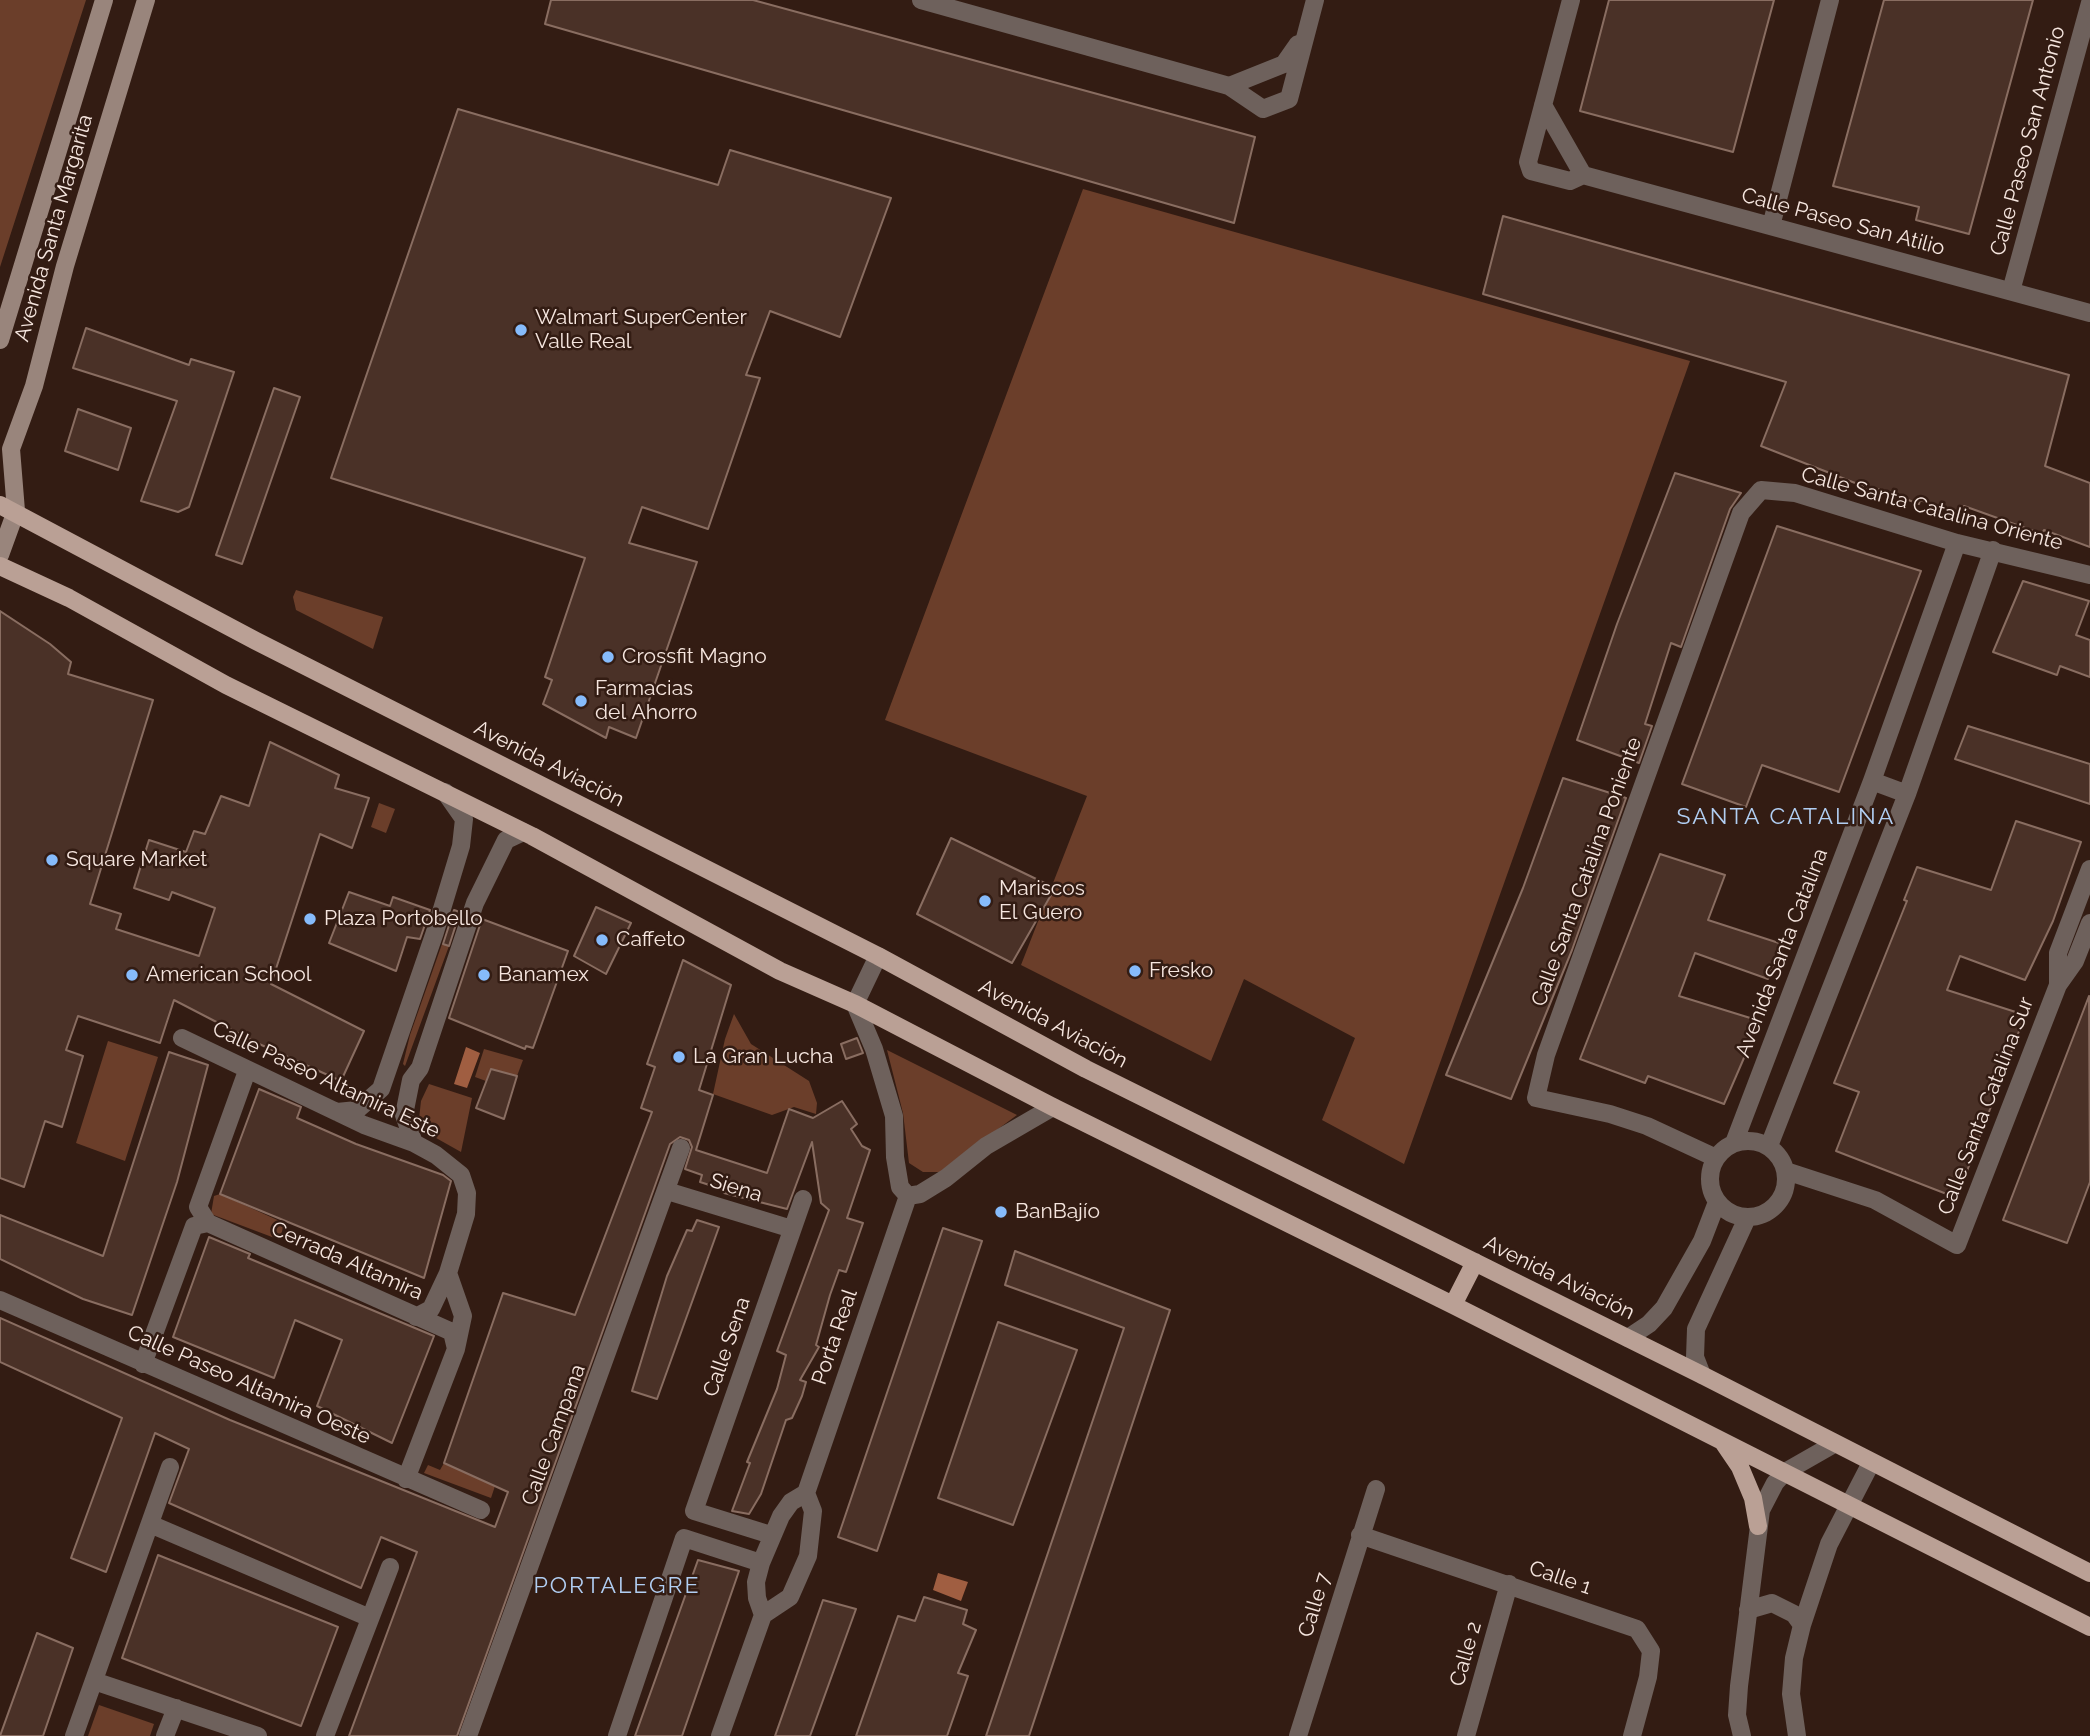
<!DOCTYPE html>
<meta charset="utf-8">
<style>
body{margin:0}
canvas{display:block;background:#331c13}
</style>
<canvas width="2090" height="1736"></canvas>
<script>
const context = document.querySelector('canvas').getContext('2d');
context.lineJoin = 'round';
function fill(path, color) {
  context.fillStyle = color;
  context.fill(path, 'evenodd');
}
function shape(rows) {
  const path = new Path2D();
  for (const r of rows) {
    if (r.length === 3) {
      path.moveTo(r[0] + r[2], r[1]);
      path.arc(r[0], r[1], r[2], 0, 2 * Math.PI);
      continue;
    }
    path.moveTo(r[0], r[1]);
    for (let i = 2; i < r.length; i += 2) path.lineTo(r[i], r[i + 1]);
  }
  return path;
}
function trace(path, color, width, dash) {
  context.strokeStyle = color;
  context.lineWidth = width;
  context.lineCap = dash ? 'butt' : 'round';
  context.setLineDash(dash || []);
  context.stroke(path);
}
function write(font, color, halo, rows, align = 'center') {
  context.font = font + ' Raleway,sans-serif';
  context.lineWidth = 5;
  context.setLineDash([]);
  context.textBaseline = 'middle';
  context.strokeStyle = halo;
  context.fillStyle = color;
  for (const [text, x, y, turn = 0] of rows) {
    context.save();
    context.translate(x, y);
    context.rotate((+turn || 0) * Math.PI / 180);
    context.textAlign = isNaN(turn) ? turn : align;
    if (halo) context.strokeText(text, 0, 0);
    context.fillText(text, 0, 0);
    context.restore();
  }
}
const green = shape([
 [0,0,86,0,0,267],
 [1083,189,1690,361,1404,1164,1322,1120,1355,1038,1244,979,1211,1061,1021,965,1087,796,885,720],
 [296,590,383,617,373,649,296,610,293,597],
 [379,803,395,809,386,833,371,827],
 [442,944,449,946,405,1066,403,1064,410,1035],
 [734,1014,751,1044,809,1081,817,1103,816,1114,794,1107,772,1115,713,1094,725,1039],
 [108,1041,158,1057,125,1161,76,1143],
 [484,1049,523,1060,517,1076,491,1069,486,1081,475,1077],
 [887,1050,1017,1115,940,1172,923,1172,909,1163,903,1113],
 [429,1084,472,1098,461,1152,429,1134,419,1119,421,1101],
 [220,1194,284,1223,280,1240,211,1214,214,1196],
 [444,1463,495,1486,491,1498,424,1473,428,1465,440,1470],
 [99,1705,154,1724,150,1736,88,1736]
]);
const water = shape([
 [466,1047,480,1053,467,1088,454,1084],
 [938,1573,968,1582,961,1601,933,1590]
]);
const building = shape([
 [551,0,753,0,1255,137,1234,223,545,24,551,0],
 [1609,0,1774,0,1733,152,1580,111,1609,0],
 [1884,0,2033,0,1969,234,1916,220,1919,207,1833,186,1884,0],
 [458,109,718,185,730,150,891,198,840,337,770,311,746,375,760,378,708,529,642,507,629,543,697,562,636,738,609,727,606,738,543,704,552,680,545,677,585,558,331,478,458,109],
 [1503,216,2069,375,2045,466,2090,483,2090,547,2044,530,2042,534,1964,506,1960,515,1920,500,1919,504,1879,489,1878,492,1761,446,1786,382,1483,294,1503,216],
 [86,328,189,365,191,359,234,372,189,507,178,512,141,501,177,401,73,368,86,328],
 [274,388,300,397,242,564,216,555,274,388],
 [78,409,131,428,118,470,65,451,78,409],
 [1675,473,1741,493,1730,509,1681,647,1671,643,1645,724,1652,726,1639,763,1577,740,1617,624,1675,473],
 [1777,526,1921,571,1839,792,1762,765,1746,807,1682,784,1777,526],
 [2023,581,2089,601,2076,635,2090,640,2090,677,2060,666,2057,675,1993,652,2023,581],
 [0,611,50,644,71,662,68,674,153,700,90,904,121,914,116,929,199,956,215,908,172,892,169,900,134,888,149,840,186,852,194,831,205,834,221,796,249,806,270,742,339,775,335,788,369,798,352,848,320,834,271,984,364,1031,341,1081,257,1043,174,1000,160,1043,78,1016,66,1050,83,1056,62,1127,45,1121,24,1187,0,1178,0,611],
 [1968,726,2090,764,2090,804,1955,759,1968,726],
 [1563,778,1626,798,1572,950,1511,1099,1446,1075,1523,888,1563,778],
 [2016,821,2081,842,2053,921,2025,980,1960,956,1947,990,2025,1015,1957,1198,1836,1151,1859,1092,1834,1083,1907,901,1904,900,1917,867,1991,890,2016,821],
 [951,838,1055,888,1012,963,917,914,951,838],
 [1660,854,1725,875,1708,920,1782,944,1768,979,1695,953,1679,996,1760,1021,1724,1104,1648,1076,1645,1083,1580,1059,1660,854],
 [349,892,390,906,393,897,430,910,420,939,407,937,396,971,329,943,349,892],
 [596,907,631,923,606,974,574,956,596,907],
 [454,910,460,912,449,946,443,944,454,910],
 [482,919,568,951,533,1048,526,1046,525,1049,449,1018,482,919],
 [683,960,731,985,699,1090,713,1095,696,1150,767,1173,789,1109,813,1118,842,1101,857,1124,851,1129,862,1146,870,1150,847,1218,863,1223,846,1272,839,1270,830,1295,816,1345,819,1347,800,1380,806,1382,802,1396,792,1418,786,1420,761,1494,749,1514,732,1511,750,1463,747,1462,777,1389,786,1355,777,1351,829,1210,821,1203,812,1142,787,1209,724,1193,725,1190,700,1182,702,1175,685,1169,692,1147,689,1140,680,1137,670,1144,457,1736,349,1736,417,1552,381,1537,361,1588,169,1503,189,1449,155,1433,106,1572,71,1558,122,1418,0,1362,0,1318,230,1420,495,1527,508,1492,444,1463,503,1293,575,1315,652,1112,641,1108,655,1067,647,1064,683,960],
 [2089,996,2090,1182,2067,1243,2003,1220,2089,996],
 [857,1038,863,1053,846,1059,841,1044,857,1038],
 [169,1052,208,1065,177,1182,132,1315,83,1299,0,1259,0,1215,103,1256,169,1052],
 [491,1069,517,1076,504,1119,476,1108,491,1069],
 [259,1089,301,1107,297,1118,356,1144,443,1175,451,1181,424,1278,220,1194,259,1089],
 [697,1220,719,1227,657,1399,632,1391,667,1276,687,1230,692,1231,697,1220],
 [943,1228,982,1241,877,1551,838,1537,943,1228],
 [209,1237,250,1254,248,1258,434,1336,392,1443,317,1406,342,1340,295,1320,274,1378,173,1337,209,1237],
 [1015,1251,1170,1310,1029,1736,986,1736,1124,1328,1005,1285,1015,1251],
 [998,1322,1077,1350,1013,1525,938,1498,998,1322],
 [158,1555,338,1627,301,1726,122,1658,158,1555],
 [698,1560,739,1571,682,1736,635,1736,698,1560],
 [924,1597,967,1610,963,1624,976,1630,958,1673,968,1676,947,1736,856,1736,898,1616,915,1621,924,1597],
 [823,1600,856,1609,810,1736,775,1736,823,1600],
 [37,1633,73,1648,43,1736,0,1736,37,1633]
]);
const minor = shape([
 [921,0,1229,86,1263,109,1289,99,1315,0],
 [1571,0,1528,162,1531,171,1570,181,1583,175,2090,313],
 [1229,86,1284,64,1298,44],
 [1543,105,1583,175],
 [1771,226,1830,0],
 [2011,291,2090,3],
 [1872,781,1907,794],
 [878,956,855,1004,874,1049,894,1116,895,1157,900,1187,908,1196],
 [2058,985,2058,953,2090,869],
 [182,1038,364,1125,414,1143,436,1155,461,1175,467,1193,466,1214,448,1273,463,1316,456,1349,406,1479],
 [337,1112,357,1110,381,1089,435,932,461,846,464,819,445,792],
 [1748,1179,38],
 [414,1143,404,1115,411,1080,420,1068,475,903,506,840,523,832],
 [1734,1143,1872,781,1957,543],
 [1769,1146,1907,794,1993,550],
 [1716,1158,1647,1126,1610,1114,1536,1098,1546,1055,1741,513,1761,490,1795,493,1957,543,2090,575],
 [1786,1171,1875,1200,1957,1245,2058,985,2075,961,2090,923],
 [667,1191,792,1229],
 [908,1196,920,1194,946,1178,986,1146,1053,1107],
 [208,1223,452,1332,456,1349],
 [0,1300,481,1510],
 [416,1317,431,1309,448,1273],
 [1628,1338,1649,1324,1664,1308,1702,1241,1717,1202],
 [143,1364,194,1226,208,1223,198,1207,247,1071],
 [1702,1375,1695,1357,1696,1329,1747,1218],
 [150,1524,370,1618],
 [771,1535,694,1511,803,1199],
 [1360,1535,1637,1629,1651,1651,1648,1677,1632,1736],
 [1748,1610,1772,1603,1794,1614,1802,1625],
 [763,1615,790,1597,808,1556,813,1511,806,1493,908,1196],
 [94,1681,258,1736],
 [74,1736,170,1467],
 [165,1736,176,1708],
 [325,1736,390,1567],
 [468,1736,681,1148],
 [617,1736,684,1538,761,1563],
 [720,1736,763,1615,757,1598,756,1582,761,1563,781,1516,791,1502,806,1493],
 [1298,1736,1376,1489],
 [1466,1736,1509,1584],
 [1742,1736,1737,1715,1739,1686,1761,1510,1775,1483,1785,1472,1834,1444],
 [1797,1736,1791,1694,1794,1658,1802,1625,1829,1544,1871,1463]
]);
const secondary = shape([
 [0,340,104,0],
 [0,555,16,511,11,449,34,386,65,266,146,0]
]);
const primary = shape([
 [0,505,256,641,878,956,1086,1069,1702,1375,2090,1573],
 [0,566,69,598,226,685,532,836,780,971,855,1004,1053,1107,1453,1305,2090,1627],
 [1453,1305,1475,1262],
 [1723,1442,1740,1467,1753,1498,1758,1526]
]);
const markers = [
 [521,330,7,"#86bbfb"],
 [608,657,7,"#86bbfb"],
 [581,701,7,"#86bbfb"],
 [52,860,7,"#86bbfb"],
 [985,901,7,"#86bbfb"],
 [310,919,7,"#86bbfb"],
 [602,940,7,"#86bbfb"],
 [1135,971,7,"#86bbfb"],
 [132,975,7,"#86bbfb"],
 [484,975,7,"#86bbfb"],
 [679,1057,7,"#86bbfb"],
 [1001,1212,7,"#86bbfb"]
];
const streetNames = [
 ["Calle Paseo San Antonio",2028,141,-75],
 ["Calle Paseo San Atilio",1843,222,15],
 ["Avenida Santa Margarita",54,228,-74],
 ["Calle Santa Catalina Oriente",1932,509,15],
 ["Avenida Aviación",549,764,27],
 ["Calle Santa Catalina Poniente",1587,872,-70],
 ["Avenida Santa Catalina",1782,953,-69],
 ["Avenida Aviación",1053,1024,28],
 ["Calle Paseo Altamira Este",326,1080,25],
 ["Calle Santa Catalina Sur",1986,1106,-69],
 ["Siena",736,1188,17],
 ["Cerrada Altamira",347,1261,24],
 ["Avenida Aviación",1559,1278,26],
 ["Porta Real",835,1337,-71],
 ["Calle Sena",727,1347,-71],
 ["Calle Paseo Altamira Oeste",249,1385,24],
 ["Calle Campana",554,1435,-70],
 ["Calle 1",1560,1578,19],
 ["Calle 7",1315,1605,-73],
 ["Calle 2",1466,1654,-74]
];
const poiNames = [
 ["Walmart SuperCenter",535,318],
 ["Valle Real",535,342],
 ["Crossfit Magno",622,657],
 ["Farmacias",595,689],
 ["del Ahorro",595,713],
 ["Square Market",66,860],
 ["Mariscos",999,889],
 ["El Guero",999,913],
 ["Plaza Portobello",324,919],
 ["Caffeto",616,940],
 ["Fresko",1149,971],
 ["American School",146,975],
 ["Banamex",498,975],
 ["La Gran Lucha",693,1057],
 ["BanBajío",1015,1212]
];
const neighbourhoodNames = [
 ["SANTA CATALINA",1786,817],
 ["PORTALEGRE",617,1586]
];
fill(green, '#6b3e2a');
fill(water, '#a05e41');
fill(building, '#4a3127');
trace(building, '#896d61', 2);
trace(minor, '#6e615c', 18);
trace(secondary, '#99857c', 18);
trace(primary, '#baa095', 18);
for (const [x, y, r, color] of markers) {
  const dot = new Path2D();
  dot.arc(x, y, r, 0, 2 * Math.PI);
  context.fillStyle = color;
  context.fill(dot);
  trace(dot, '#331c13', 2.5);
}
write('21px', '#f6e6df', '#331c13', streetNames);
write('21px', '#f6e6df', '#331c13', poiNames, 'left');
context.letterSpacing = '2px';
write('23px', '#b1cef2', '#331c13', neighbourhoodNames);
context.letterSpacing = '0px';
</script>
